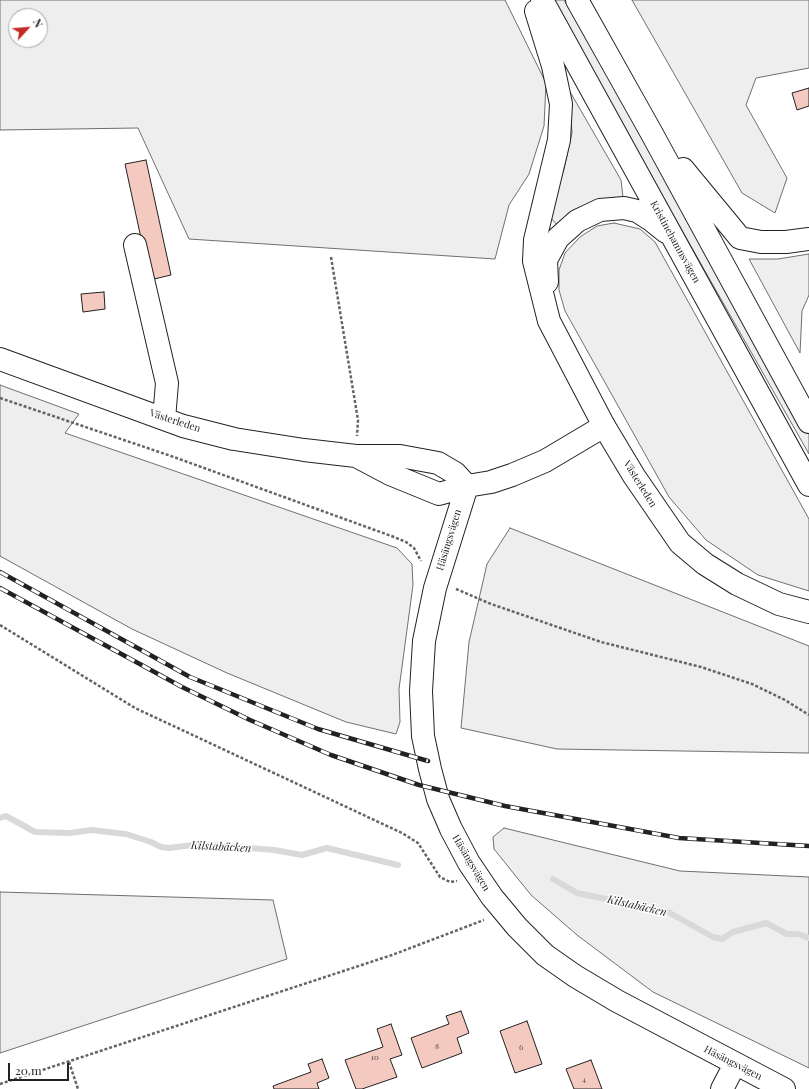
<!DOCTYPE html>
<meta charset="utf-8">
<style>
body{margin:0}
#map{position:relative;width:809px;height:1089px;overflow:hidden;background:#fff;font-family:"Playfair Display",serif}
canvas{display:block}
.north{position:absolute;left:8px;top:8px;width:40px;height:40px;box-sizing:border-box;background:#fff;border:1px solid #a7a7a7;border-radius:50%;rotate:64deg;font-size:11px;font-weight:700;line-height:16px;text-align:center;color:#222}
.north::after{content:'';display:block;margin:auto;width:14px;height:18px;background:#c62828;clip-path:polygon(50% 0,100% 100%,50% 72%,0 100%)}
.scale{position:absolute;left:8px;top:1063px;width:61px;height:18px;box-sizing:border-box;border:2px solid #222;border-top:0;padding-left:5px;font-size:12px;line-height:14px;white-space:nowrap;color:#222;-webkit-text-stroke:3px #fff;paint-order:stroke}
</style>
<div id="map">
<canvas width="809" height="1089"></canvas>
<div class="north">N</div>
<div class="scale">20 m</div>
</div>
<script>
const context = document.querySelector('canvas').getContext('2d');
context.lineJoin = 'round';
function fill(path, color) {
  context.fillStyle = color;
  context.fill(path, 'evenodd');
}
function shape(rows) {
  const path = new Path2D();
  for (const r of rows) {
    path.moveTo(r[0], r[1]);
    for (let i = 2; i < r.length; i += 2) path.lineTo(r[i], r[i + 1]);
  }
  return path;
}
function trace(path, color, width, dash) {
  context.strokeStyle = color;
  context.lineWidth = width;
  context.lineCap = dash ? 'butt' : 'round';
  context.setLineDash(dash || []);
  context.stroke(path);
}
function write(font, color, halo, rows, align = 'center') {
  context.font = font + ' "Playfair Display",serif';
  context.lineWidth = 3;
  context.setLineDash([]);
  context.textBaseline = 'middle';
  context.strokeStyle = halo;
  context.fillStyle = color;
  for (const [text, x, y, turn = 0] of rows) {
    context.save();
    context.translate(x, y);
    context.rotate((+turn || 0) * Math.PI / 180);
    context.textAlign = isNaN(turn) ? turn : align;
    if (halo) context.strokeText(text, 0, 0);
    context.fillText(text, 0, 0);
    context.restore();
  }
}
const green = shape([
 [0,0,505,0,546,83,544,126,529,174,509,205,495,259,189,239,138,128,0,130,0,0],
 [16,16,40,16,40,40,16,40,16,16],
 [551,0,564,0,809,433,809,454,551,0],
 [632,0,809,0,809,68,756,78,746,105,787,178,775,213,742,193,632,0],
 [569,90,621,180,623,197,596,201,573,210,557,225,549,216,564,169,572,133,569,90],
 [614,223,640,229,655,242,809,519,809,591,758,575,706,540,669,497,565,311,559,290,559,270,565,253,580,237,597,226,614,223],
 [809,254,809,295,802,311,800,353,749,259,778,259,809,254],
 [0,385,79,414,65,433,397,548,412,564,413,585,399,689,400,722,396,734,346,722,227,673,132,629,0,556,0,385],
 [510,528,809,646,809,753,557,749,461,728,469,642,487,564,510,528],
 [504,828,680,871,809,877,809,1068,653,992,577,935,531,895,494,849,493,837,504,828],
 [0,892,273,900,287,959,0,1053,0,892]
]);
const stream = shape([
 [0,818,6,816,35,832,70,833,91,830,126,834,151,842,161,847,169,848,200,844,274,850,302,855,327,848,398,865],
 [553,879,577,893,668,912,713,937,722,939,733,932,766,923,787,934,798,934,809,938]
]);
const building = shape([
 [809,88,809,106,797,110,792,93,809,88],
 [146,160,171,275,150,280,125,164,146,160],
 [104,292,105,309,83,312,81,294,104,292],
 [461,1011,469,1033,457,1038,462,1053,422,1068,411,1038,449,1024,446,1016,461,1011],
 [527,1021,542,1064,515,1073,500,1031,527,1021],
 [391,1024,402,1055,390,1059,397,1077,362,1089,356,1089,345,1060,383,1047,377,1029,391,1024],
 [322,1059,329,1078,317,1083,319,1089,274,1089,273,1086,311,1072,308,1064,322,1059],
 [591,1060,602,1089,574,1089,566,1069,591,1060]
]);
const path = shape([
 [331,257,358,420,357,436],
 [0,398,171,456,394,537,406,542,414,548,421,561],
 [456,589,491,604,601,642,701,667,752,684,785,700,809,715],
 [0,625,135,708,402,833,418,843,440,877,450,882,457,881],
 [69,1062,78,1089],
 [0,1084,392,955,484,920]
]);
const minor = shape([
 [135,245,167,383,164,419],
 [0,359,183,426,234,439,304,450,356,456,400,456,438,463,455,473,467,486],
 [356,456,390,474,439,494,467,486,491,482,512,475,545,461,604,426,634,476,680,543,705,564,737,584,779,604,809,612],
 [467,486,435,588,424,641,421,691,423,736,430,769,438,799,451,829,469,863,492,897,517,927,545,955,575,976,617,1001,784,1089],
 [722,1089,735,1064]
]);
const highway = shape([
 [542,0,809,485],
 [577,0,651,132,809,422],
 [536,11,553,66,561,104,559,140,535,240,534,261,549,321,604,426],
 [683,169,740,238,761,242,786,242,809,239],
 [547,282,546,260,558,238,577,221,600,210,624,208,637,211,651,220,666,232]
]);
const rail = shape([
 [0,572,190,677,318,729,428,761],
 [0,588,182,687,250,720,331,755,419,785,505,806,679,838,809,846]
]);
const numberNames = [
 ["8",437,1046],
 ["6",521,1047],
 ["10",375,1057],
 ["4",584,1079]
];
const streetNames = [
 ["Kristinehamnsvägen",675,242,61],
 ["Västerleden",175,421,18],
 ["Västerleden",640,484,58],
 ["Häsängsvägen",449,540,-73],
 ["Häsängsvägen",471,863,59],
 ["Häsängsvägen",733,1063,27]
];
const waterNames = [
 ["Kilstabäcken",221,847,3],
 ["Kilstabäcken",637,906,13]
];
fill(green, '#eee');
trace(green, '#6f6f6f', 1);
trace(stream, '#d9d9d9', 6);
fill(building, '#f3c9c0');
trace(building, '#222', 1);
trace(minor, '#222', 24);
trace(highway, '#222', 24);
trace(path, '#646464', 2.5, [3, 2]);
trace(minor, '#fff', 22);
trace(highway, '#fff', 22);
trace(rail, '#222', 4.5);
trace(rail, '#fff', 3, [9]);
write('8px', '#564c4a', null, numberNames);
write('10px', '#222', '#fff', streetNames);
write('italic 11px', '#222', '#fff', waterNames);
</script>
